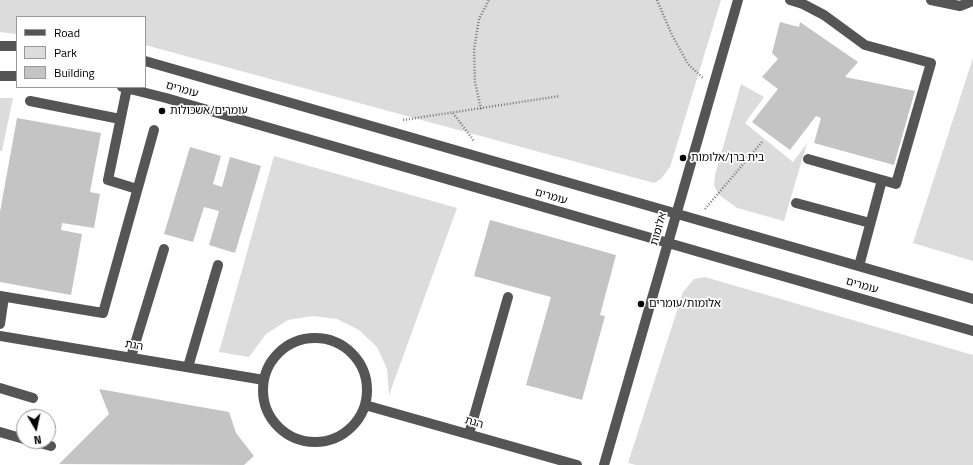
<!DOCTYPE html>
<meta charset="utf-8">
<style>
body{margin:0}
#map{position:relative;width:973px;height:465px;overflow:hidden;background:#fff;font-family:"Titillium Web",sans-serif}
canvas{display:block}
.legend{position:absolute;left:16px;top:16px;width:130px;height:72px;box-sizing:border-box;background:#fff;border:1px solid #999;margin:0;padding:5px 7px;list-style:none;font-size:12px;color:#000}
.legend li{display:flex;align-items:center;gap:8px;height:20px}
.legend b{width:20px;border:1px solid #999}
.north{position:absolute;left:16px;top:409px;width:40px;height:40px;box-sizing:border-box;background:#fff;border:1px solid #999;border-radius:50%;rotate:171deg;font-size:11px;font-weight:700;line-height:16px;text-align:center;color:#000}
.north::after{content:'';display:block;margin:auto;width:14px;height:18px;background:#000;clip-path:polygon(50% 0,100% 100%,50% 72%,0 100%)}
</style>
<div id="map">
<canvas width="973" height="465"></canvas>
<ul class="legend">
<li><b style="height:5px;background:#555"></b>Road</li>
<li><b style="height:11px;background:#dcdcdc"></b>Park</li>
<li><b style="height:11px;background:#c4c4c4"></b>Building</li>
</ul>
<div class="north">N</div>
</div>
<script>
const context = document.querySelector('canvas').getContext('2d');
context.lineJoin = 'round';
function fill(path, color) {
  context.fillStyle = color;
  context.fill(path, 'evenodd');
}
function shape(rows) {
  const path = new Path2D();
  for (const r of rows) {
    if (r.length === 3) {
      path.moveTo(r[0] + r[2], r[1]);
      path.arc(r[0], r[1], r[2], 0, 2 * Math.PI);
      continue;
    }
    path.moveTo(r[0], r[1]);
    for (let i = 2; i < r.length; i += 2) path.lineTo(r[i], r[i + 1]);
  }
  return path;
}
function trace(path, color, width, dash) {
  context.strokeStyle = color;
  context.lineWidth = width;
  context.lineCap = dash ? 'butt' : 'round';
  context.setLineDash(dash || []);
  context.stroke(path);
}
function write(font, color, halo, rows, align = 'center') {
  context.font = font + ' "Titillium Web","Noto Sans Hebrew",sans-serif';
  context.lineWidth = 3.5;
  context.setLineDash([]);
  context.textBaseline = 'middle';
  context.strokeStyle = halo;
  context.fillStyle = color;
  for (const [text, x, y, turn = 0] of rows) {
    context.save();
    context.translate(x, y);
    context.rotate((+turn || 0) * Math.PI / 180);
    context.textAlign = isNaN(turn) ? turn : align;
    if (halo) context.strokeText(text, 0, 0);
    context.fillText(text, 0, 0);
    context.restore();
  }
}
const green = shape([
 [0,0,721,0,670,167,661,179,654,183,145,45,145,17,17,17,17,34,0,32],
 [973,58,973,261,913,243],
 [741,84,764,97,745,123,793,162,807,143,784,221,737,208,718,194,714,185,715,175],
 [0,98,13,98,2,151,0,151],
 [274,156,457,208,389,395,387,369,377,347,359,330,337,319,313,316,288,320,266,334,249,357,219,352],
 [705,277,973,355,973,465,636,465,628,463,683,292,694,279]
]);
const building = shape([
 [780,22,799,27,800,22,858,62,845,77,915,91,894,165,814,143,821,118,816,116,790,150,752,122,778,89,762,77,778,59,772,53],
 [17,118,101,133,90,192,100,194,94,228,62,223,61,230,82,234,71,295,0,282,0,212],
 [190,147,221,156,213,184,222,187,230,157,261,166,235,253,209,245,219,211,204,207,193,242,164,234],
 [490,220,616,255,600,315,605,316,582,400,526,385,551,297,474,276],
 [99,389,229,412,236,433,254,456,244,465,59,464,109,414]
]);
const path = shape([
 [657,0,672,35,688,64,703,78],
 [481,109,475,82,474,50,479,19,489,0],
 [453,113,474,141],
 [403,120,560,96],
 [705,209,762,142]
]);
const minor = shape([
 [790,0,803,4,824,15,865,45,931,63,896,184,808,159],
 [931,0,960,6,973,1],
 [0,46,17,46],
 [145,61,973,299],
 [0,76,17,76],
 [122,87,166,98,973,331],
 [127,88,108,180,137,189],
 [30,101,120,119],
 [796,203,870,223],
 [859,266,882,180],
 [0,296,103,313,154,130],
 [0,324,4,297],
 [0,336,264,380],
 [315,390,52],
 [131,357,164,249],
 [188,367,218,265],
 [0,388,33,398],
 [365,405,577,465],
 [0,432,24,439],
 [469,434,508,297],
 [32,441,51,446],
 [604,465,738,0]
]);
const markers = [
 [162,111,4,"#000"],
 [683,158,4,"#000"],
 [641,304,4,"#000"]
];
const streetNames = [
 ["עומרים",182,90,16],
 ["עומרים",551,197,16],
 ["אלומות",659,229,-74],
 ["עומרים",862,286,16],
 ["הגת",134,346,10],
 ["הגת",474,423,16]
];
const poiNames = [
 ["עומרים/אשכולות",170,111],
 ["בית ברן/אלומות",691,158],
 ["אלומות/עומרים",649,304]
];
fill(green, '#dcdcdc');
fill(building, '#c4c4c4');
trace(path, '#777', 2.5, [1, 2]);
trace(minor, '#555', 10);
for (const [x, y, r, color] of markers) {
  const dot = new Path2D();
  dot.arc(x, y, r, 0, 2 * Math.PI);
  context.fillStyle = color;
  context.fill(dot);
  trace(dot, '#fff', 1.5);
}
write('11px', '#000', '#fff', streetNames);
write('11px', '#000', '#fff', poiNames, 'left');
</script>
